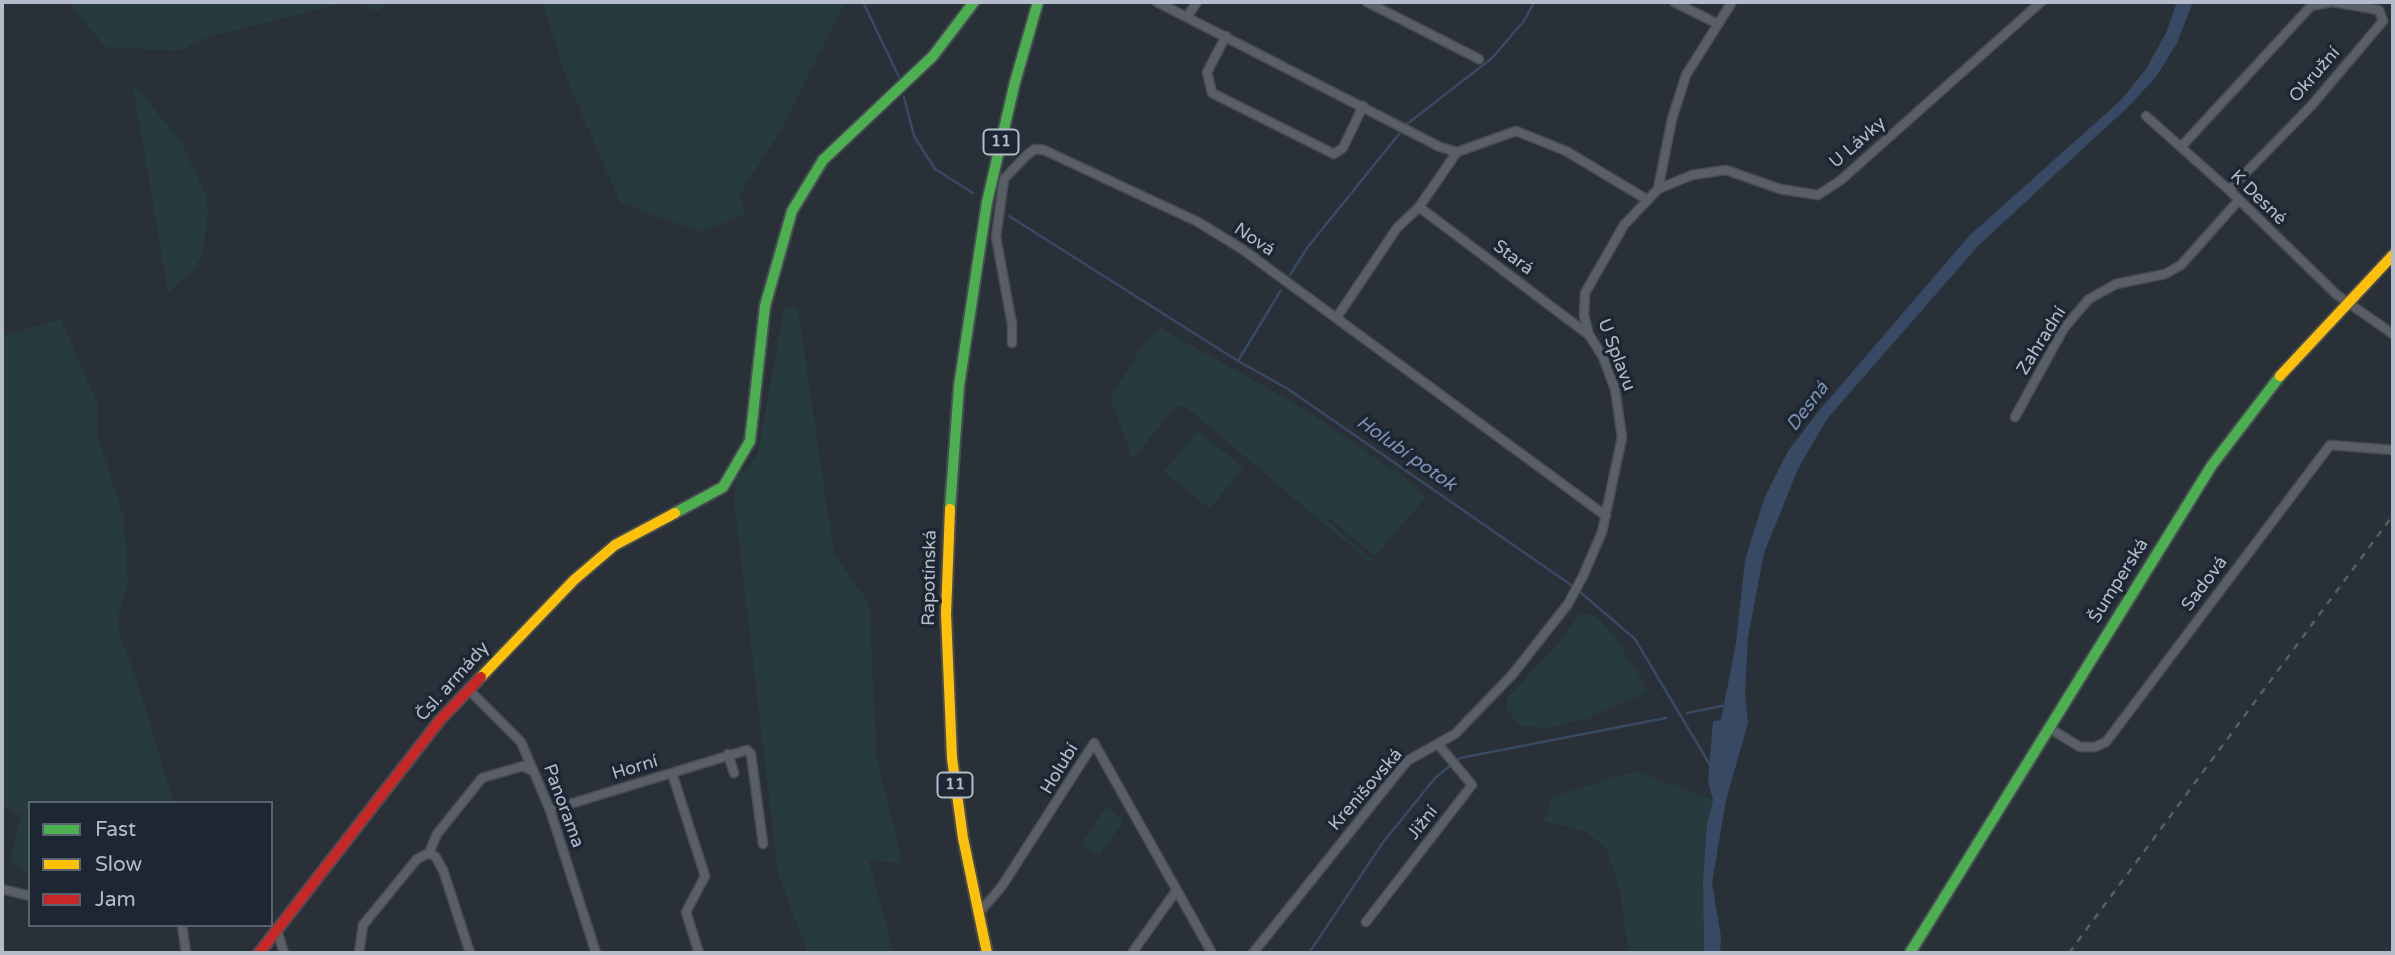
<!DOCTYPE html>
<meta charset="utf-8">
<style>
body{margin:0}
#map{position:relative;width:2395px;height:955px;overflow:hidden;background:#2a3038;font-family:"Varela Round",sans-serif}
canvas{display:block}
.frame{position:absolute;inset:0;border:4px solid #b4bcc9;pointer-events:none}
.legend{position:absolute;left:28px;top:801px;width:245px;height:126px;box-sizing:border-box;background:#1d2633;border:2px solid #59626f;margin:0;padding:9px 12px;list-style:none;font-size:21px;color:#b4bcc9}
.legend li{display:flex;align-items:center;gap:14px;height:35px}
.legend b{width:35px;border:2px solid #59626f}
</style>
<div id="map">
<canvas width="2395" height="955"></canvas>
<div class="frame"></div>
<ul class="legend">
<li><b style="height:9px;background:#4caf50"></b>Fast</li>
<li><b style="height:9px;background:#ffc107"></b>Slow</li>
<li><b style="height:9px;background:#c62828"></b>Jam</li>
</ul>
</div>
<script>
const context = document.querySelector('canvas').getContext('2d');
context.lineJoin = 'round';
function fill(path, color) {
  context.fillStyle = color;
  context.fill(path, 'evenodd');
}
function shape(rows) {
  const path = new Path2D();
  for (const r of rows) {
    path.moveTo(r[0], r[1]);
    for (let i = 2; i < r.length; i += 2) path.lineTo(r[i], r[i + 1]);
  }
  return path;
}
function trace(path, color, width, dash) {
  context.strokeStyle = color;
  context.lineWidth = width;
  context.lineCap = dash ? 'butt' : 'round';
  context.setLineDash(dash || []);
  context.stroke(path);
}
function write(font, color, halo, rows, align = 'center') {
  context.font = font + ' "Varela Round",sans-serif';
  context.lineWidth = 7;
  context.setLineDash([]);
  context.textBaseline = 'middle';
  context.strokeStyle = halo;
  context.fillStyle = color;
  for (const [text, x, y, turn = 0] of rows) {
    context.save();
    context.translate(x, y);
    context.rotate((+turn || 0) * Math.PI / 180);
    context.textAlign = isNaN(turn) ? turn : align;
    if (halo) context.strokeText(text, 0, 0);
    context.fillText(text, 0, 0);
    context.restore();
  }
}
const green = shape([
 [68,2,347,2,211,36,179,51,105,47],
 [349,2,390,2,377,11],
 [542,2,844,2,844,5,781,130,739,196,745,214,700,232,620,202,564,72],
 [132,82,180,140,205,193,208,213,203,252,194,270,168,292],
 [784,308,798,308,834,554,869,603,877,760,902,863,869,860,893,953,808,953,778,874,734,501,737,478,757,457],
 [61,319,98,406,98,439,124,518,128,582,117,620,119,635,135,675,174,803,30,803,30,877,10,860,21,816,2,806,2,336],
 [1159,327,1297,405,1415,485,1425,498,1375,556,1328,517,1327,520,1373,560,1369,562,1185,406,1174,408,1133,459,1110,399,1142,346],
 [1197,431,1243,467,1210,509,1164,472],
 [1585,613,1594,616,1609,629,1645,684,1647,693,1587,718,1547,728,1520,726,1506,709,1507,698,1564,637,1579,614],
 [1636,771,1713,800,1707,824,1703,882,1704,953,1629,953,1618,882,1606,848,1586,832,1544,821,1552,797],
 [1106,807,1124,820,1099,856,1081,844]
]);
const water = shape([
 [2177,2,2193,2,2177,43,2156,77,2129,106,1978,246,1827,419,1798,469,1764,553,1748,637,1745,693,1748,723,1726,800,1712,883,1721,937,1720,953,1704,953,1703,882,1707,824,1713,800,1708,781,1713,721,1721,720,1736,643,1745,560,1764,499,1788,451,1818,412,1969,236,2121,100,2146,69,2166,33]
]);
const stream = shape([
 [863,2,899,77],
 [904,97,914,136,935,169,973,193],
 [1407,124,1492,58,1524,21,1534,2],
 [1009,216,1238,361,1288,389,1574,587],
 [1290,275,1307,248,1399,134],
 [1238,361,1281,290],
 [1579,591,1635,639,1710,765],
 [1687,713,1726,705],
 [1309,953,1384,841,1436,777,1460,758,1666,718]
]);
const street = shape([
 [1157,2,1440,147,1457,152,1516,131,1566,151,1646,199],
 [1367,2,1479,59],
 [1674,2,1718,24],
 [1187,17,1197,2],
 [1226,36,1207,72,1212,93,1334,154,1343,148,1363,106],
 [2146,116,2229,190,2337,295,2393,334],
 [2181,147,2311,6,2331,2],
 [1658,189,1692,175,1726,170,1780,189,1818,195,1841,180,2041,2],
 [2229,190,2312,105,2383,21,2379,10,2333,2],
 [1419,207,1457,152],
 [1337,317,1397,228,1419,207,1589,335],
 [1012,343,1012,324,996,237,1004,179,1027,155,1035,149,1044,150,1198,222,1242,249,1606,516],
 [2015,417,2064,328,2089,299,2116,284,2165,274,2181,265,2238,201],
 [468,689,521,742,550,810,596,953],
 [2049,728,2080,747,2095,747,2106,742,2330,445,2393,450],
 [728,754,734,773],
 [672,773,705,876,686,912,699,953],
 [550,810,747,750,751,754,763,844],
 [429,853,437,834,482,778,523,766,534,772],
 [2,889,30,896],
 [978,914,1002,886,1094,743,1212,953],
 [1366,922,1472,785,1438,744],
 [182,925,186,953],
 [277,930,284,953],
 [359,953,363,925,417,859,429,853,435,856,443,870,470,953],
 [1132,953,1176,891],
 [1253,953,1407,761,1455,734,1512,675,1568,604,1583,576,1602,532,1622,437,1615,389,1603,357,1589,335,1584,315,1585,293,1624,225,1658,189,1672,119,1686,75,1732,2]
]);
const fast = shape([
 [950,509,959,386,987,202,1015,82,1038,2],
 [675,513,723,487,750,441,765,306,792,211,823,160,933,56,974,2],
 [1910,953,2212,465,2280,376]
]);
const slow = shape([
 [2280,376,2393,255],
 [950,509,946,614,952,758,963,838,987,953],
 [481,677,574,580,615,545,675,513]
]);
const jam = shape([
 [259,953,440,720,481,677]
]);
const rail = shape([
 [2069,953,2393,515]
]);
const shields = [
 [1001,142,35],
 [955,785,35]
];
const shieldNames = [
 ["11",1001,142],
 ["11",955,785]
];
const streetNames = [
 ["Okružní",2315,75,-49],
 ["U Lávky",1858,143,-41],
 ["K Desné",2258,198,44],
 ["Nová",1254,240,34],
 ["Stará",1513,258,37],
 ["Zahradní",2042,341,-58],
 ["U Splavu",1616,355,69],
 ["Rapotínská",930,578,-89],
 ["Šumperská",2119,581,-58],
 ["Sadová",2205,584,-53],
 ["Čsl. armády",453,682,-48],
 ["Horní",635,768,-17],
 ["Holubí",1060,769,-59],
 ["Krenišovská",1366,790,-49],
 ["Panorama",563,806,70],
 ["Jižní",1423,823,-52]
];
const waterNames = [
 ["Desná",1808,407,-53],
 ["Holubí potok",1406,454,35]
];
fill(green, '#273a3e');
fill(water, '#384963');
trace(stream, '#384963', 2.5);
trace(street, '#484c53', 11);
trace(fast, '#484c53', 14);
trace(slow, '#484c53', 14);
trace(jam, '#484c53', 14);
trace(street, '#5a5e66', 8);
trace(fast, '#4caf50', 10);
trace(slow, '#ffc107', 10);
trace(jam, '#c62828', 10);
trace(rail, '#595d64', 2.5, [7, 7]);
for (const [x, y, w] of shields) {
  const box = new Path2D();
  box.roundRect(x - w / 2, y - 12.5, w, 25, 5);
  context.fillStyle = '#1d2633';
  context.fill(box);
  trace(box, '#b4bcc9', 2);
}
write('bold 16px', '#b4bcc9', null, shieldNames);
write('18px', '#b4bcc9', '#1d2633', streetNames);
write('italic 19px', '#7c92b1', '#1d2633', waterNames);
</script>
